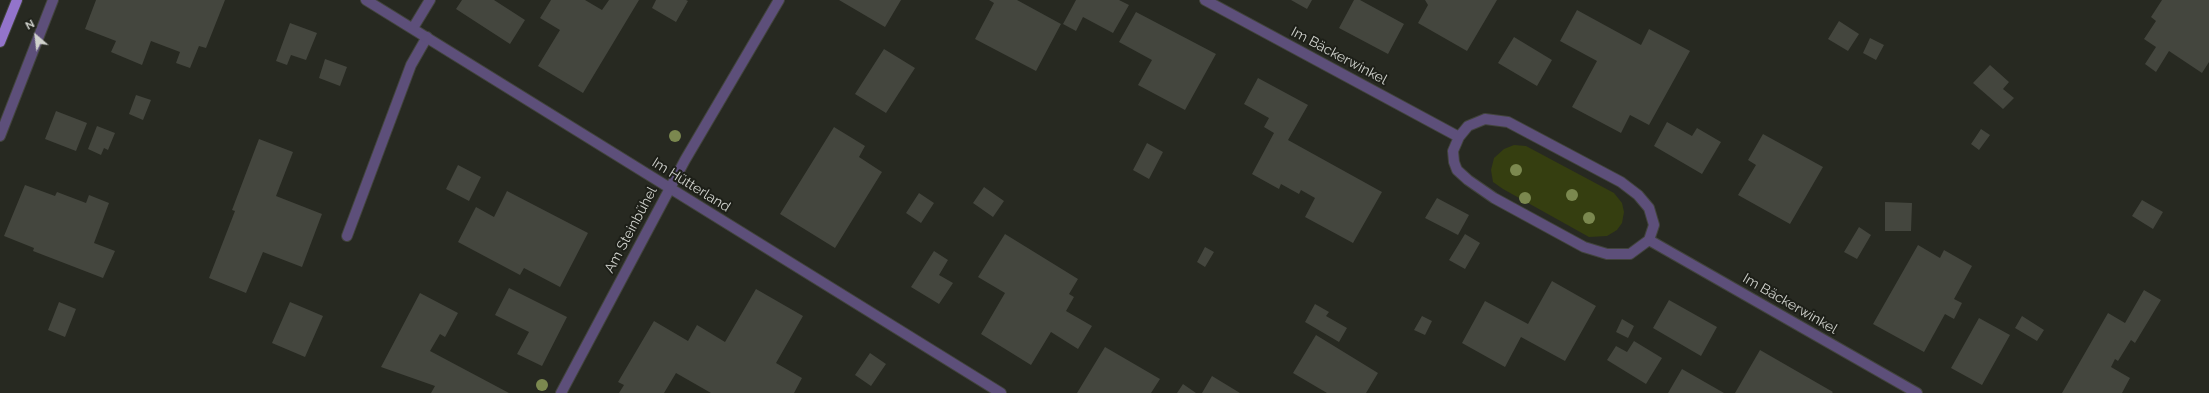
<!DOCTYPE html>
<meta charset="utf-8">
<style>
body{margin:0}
#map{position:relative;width:2209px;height:393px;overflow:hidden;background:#272921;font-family:Raleway,sans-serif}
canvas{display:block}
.north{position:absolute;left:16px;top:16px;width:40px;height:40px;-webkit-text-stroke:3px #1d1f18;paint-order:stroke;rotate:332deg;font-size:11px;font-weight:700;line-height:16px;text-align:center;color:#d0d2cd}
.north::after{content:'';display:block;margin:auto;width:14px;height:18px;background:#d0d2cd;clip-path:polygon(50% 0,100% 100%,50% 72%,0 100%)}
</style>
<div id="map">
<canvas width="2209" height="393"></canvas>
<div class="north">N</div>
</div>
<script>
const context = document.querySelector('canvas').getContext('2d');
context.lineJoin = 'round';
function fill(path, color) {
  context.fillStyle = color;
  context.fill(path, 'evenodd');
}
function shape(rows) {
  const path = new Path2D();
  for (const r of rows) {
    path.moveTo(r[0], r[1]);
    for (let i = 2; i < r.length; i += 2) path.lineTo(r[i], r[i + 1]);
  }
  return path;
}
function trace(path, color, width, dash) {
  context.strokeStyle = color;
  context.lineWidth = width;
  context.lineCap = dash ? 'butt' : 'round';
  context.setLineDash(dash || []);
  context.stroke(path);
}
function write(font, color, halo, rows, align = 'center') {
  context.font = font + ' Raleway,sans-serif';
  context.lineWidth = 4;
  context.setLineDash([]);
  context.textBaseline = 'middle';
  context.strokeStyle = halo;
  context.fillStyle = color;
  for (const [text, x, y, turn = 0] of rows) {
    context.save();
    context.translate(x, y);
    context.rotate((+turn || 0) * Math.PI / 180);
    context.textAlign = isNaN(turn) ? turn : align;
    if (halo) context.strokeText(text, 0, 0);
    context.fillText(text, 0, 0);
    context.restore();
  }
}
const green = shape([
 [1514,145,1526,146,1614,193,1622,203,1624,212,1622,223,1617,230,1607,236,1589,237,1503,189,1493,182,1491,170,1494,158,1504,149]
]);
const building = shape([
 [96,0,225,0,206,48,199,46,190,68,176,63,180,52,151,41,142,65,111,52,116,41,85,29],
 [462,0,494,0,525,20,510,44,456,9],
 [551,0,585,0,602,10,609,0,639,0,583,93,538,66,560,30,540,18],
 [656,0,686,0,688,1,676,22,652,8],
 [839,0,901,0,885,27],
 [989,0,1017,0,1061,24,1036,71,975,39,994,3],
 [1076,0,1119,0,1129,5,1113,33,1083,17,1076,31,1063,24],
 [1291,0,1312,0,1307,9],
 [1354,0,1360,0,1404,24,1388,54,1339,28],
 [1425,0,1497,0,1467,51,1418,23,1428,5],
 [2162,0,2209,0,2209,62,2202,73,2169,51,2156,72,2145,64,2156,47,2144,39,2156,21,2151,17],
 [1577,10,1641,45,1649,29,1690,51,1649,125,1630,115,1621,133,1572,107,1597,61,1560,41],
 [1136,12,1216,54,1185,110,1138,85,1152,60,1119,42],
 [1839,21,1859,34,1848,51,1828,39],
 [290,23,317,33,306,60,291,55,287,65,276,61],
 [1514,37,1552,60,1537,86,1498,63],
 [1870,38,1884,45,1876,60,1863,53],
 [884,49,915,68,886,113,855,94],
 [325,59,347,67,340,86,319,78],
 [1990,65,2009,82,2003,89,2014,98,2003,109,1973,83],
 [1258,78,1308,105,1288,140,1382,192,1353,243,1305,217,1315,198,1301,190,1299,194,1281,184,1279,189,1252,174,1274,133,1264,127,1269,118,1244,104],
 [136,95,151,100,143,120,129,114],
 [56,111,87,123,76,151,45,139],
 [1667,122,1692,136,1697,128,1721,142,1702,174,1654,146],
 [97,126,115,133,108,150,104,148,101,155,88,149],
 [834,127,865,146,859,157,882,172,835,248,780,214],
 [1981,129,1990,135,1979,150,1971,144],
 [1763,134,1823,167,1790,224,1738,195,1756,165,1748,160],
 [259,139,293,152,276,196,322,214,302,267,263,252,246,293,209,278,235,211,232,210],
 [1147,143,1163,152,1149,179,1133,170],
 [458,165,481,177,469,201,446,189],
 [25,185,55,196,57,192,86,203,89,195,109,203,94,243,115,251,103,278,33,251,34,248,4,236],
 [984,187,1004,201,993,217,973,203],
 [507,191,588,233,560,287,524,268,520,275,458,242,476,207,494,217],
 [919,193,934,203,921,223,906,213],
 [1437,198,1469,215,1458,235,1425,218],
 [2142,200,2163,212,2153,229,2132,216],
 [1885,202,1912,203,1911,231,1885,231],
 [1859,227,1871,235,1857,259,1844,252],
 [1005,234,1078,279,1069,294,1074,297,1066,311,1092,326,1078,349,1051,332,1031,365,981,334,1005,293,978,277],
 [1465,234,1480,243,1465,269,1449,260],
 [1918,245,1940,258,1944,250,1972,266,1954,299,1962,303,1954,319,1945,314,1924,352,1873,324],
 [1205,247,1214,252,1205,267,1197,262],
 [934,251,948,260,939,275,953,283,939,304,911,287],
 [1552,281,1596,306,1565,361,1521,337,1505,367,1462,343,1485,301,1528,324],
 [509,288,567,317,542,366,517,354,529,332,495,315],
 [756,289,803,316,776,363,802,378,794,393,711,393,676,373,664,393,619,393,624,385,618,382,654,321,688,341,697,325,725,342],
 [2144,290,2161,300,2135,343,2131,340,2118,361,2115,359,2111,367,2130,378,2122,393,2062,393,2108,313,2125,323],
 [420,293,458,313,445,337,440,334,430,351,509,393,431,393,435,386,381,367],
 [1669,300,1717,327,1701,356,1653,328],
 [59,302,76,309,65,337,48,330],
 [290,302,323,316,305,357,272,343],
 [1315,304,1329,312,1326,316,1347,328,1339,342,1305,322],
 [1422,316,1432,321,1425,335,1414,330],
 [2022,316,2044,330,2037,341,2015,328],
 [1979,318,2010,335,1982,385,1951,368],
 [1622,319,1634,326,1628,338,1616,332],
 [1316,335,1378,373,1366,393,1327,393,1293,373],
 [1634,341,1662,358,1646,384,1607,360,1616,346,1627,352],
 [1105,347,1160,379,1151,393,1077,393],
 [1760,350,1833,392,1832,393,1735,393],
 [870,353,886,364,871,386,855,375],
 [1682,369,1724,393,1668,393],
 [1212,376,1240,393,1202,393],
 [1183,384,1196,393,1177,393]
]);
const service = shape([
 [347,236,411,65,427,37]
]);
const minor = shape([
 [366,0,1001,393],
 [1205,0,1459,137],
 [413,28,430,0],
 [1485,119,1508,122,1621,182,1638,195,1649,208,1654,225,1649,240,1630,254,1607,254,1584,247,1494,198,1468,180,1457,170,1454,162,1453,151,1459,137,1468,126,1485,119],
 [0,136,53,0],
 [1649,240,1917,393],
 [561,393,685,160,779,0]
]);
const primary = shape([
 [0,42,17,0]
]);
const trees = [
 [675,136],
 [1516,170],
 [1572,195],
 [1525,198],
 [1589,218],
 [542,385]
];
const streetNames = [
 ["Im Bäckerwinkel",1339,56,28],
 ["Im Hütterland",691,185,32],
 ["Am Steinbühel",631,230,-62],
 ["Im Bäckerwinkel",1790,304,30]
];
fill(green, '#353e10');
fill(building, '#44463e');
trace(service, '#42443d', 12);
trace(minor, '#42443d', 12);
trace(primary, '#42443d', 12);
trace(service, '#5d4f7a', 10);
trace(minor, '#5d4f7a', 10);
trace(primary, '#9374cb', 10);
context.fillStyle = '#7b884f';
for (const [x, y] of trees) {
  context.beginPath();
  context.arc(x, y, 6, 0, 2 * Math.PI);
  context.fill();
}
write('14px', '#d0d2cd', '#1d1f18', streetNames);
</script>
